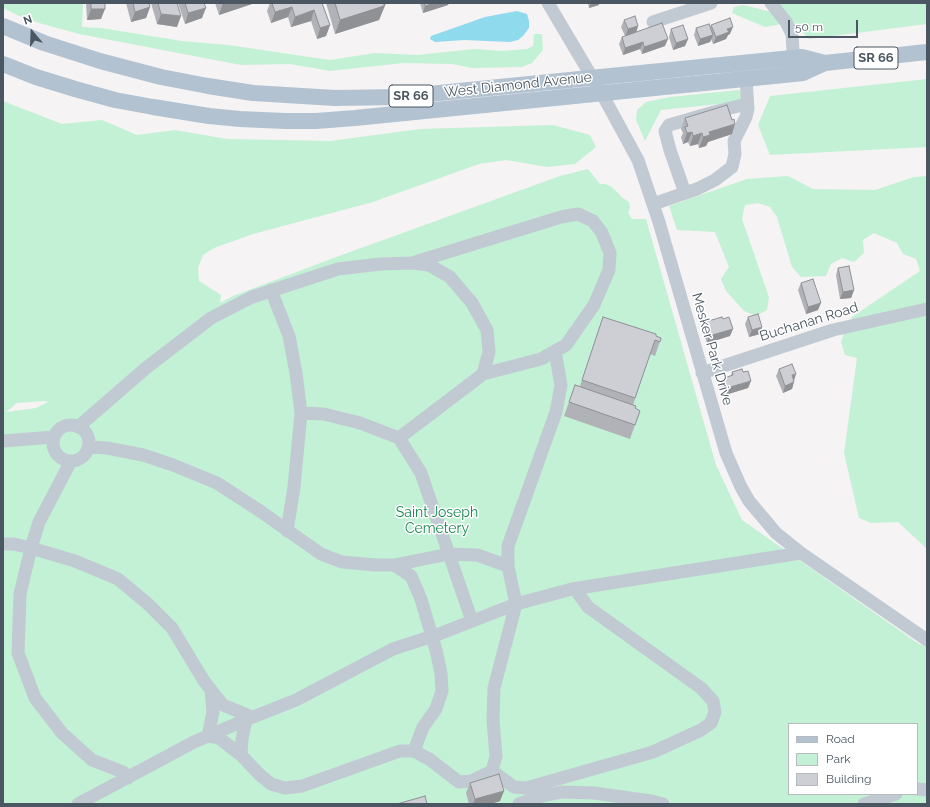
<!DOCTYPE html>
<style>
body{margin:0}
#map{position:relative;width:930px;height:807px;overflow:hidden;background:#f5f3f3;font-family:Raleway,sans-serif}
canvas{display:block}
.frame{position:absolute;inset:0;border:4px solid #4a5661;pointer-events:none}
.legend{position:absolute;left:788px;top:723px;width:130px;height:72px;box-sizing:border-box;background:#fff;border:1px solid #b7bbc0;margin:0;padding:5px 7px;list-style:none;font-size:12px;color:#4a5661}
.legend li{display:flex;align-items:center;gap:8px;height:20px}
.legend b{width:20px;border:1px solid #b7bbc0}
.north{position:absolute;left:12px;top:12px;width:40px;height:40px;-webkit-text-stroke:3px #fff;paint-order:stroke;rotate:341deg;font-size:11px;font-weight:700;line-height:16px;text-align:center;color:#4a5661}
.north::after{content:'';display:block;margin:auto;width:14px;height:18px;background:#4a5661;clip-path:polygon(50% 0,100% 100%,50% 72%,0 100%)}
.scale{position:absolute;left:788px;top:20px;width:70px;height:18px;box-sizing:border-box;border:2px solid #4a5661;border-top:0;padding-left:5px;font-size:12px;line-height:14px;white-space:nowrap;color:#4a5661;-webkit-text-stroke:3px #fff;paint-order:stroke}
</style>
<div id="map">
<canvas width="930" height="807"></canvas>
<div class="frame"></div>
<ul class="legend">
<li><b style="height:5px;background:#b3c2d1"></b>Road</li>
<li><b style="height:11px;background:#c3f1d5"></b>Park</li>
<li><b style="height:11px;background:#cdcfd5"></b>Building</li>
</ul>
<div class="north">N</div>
<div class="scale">50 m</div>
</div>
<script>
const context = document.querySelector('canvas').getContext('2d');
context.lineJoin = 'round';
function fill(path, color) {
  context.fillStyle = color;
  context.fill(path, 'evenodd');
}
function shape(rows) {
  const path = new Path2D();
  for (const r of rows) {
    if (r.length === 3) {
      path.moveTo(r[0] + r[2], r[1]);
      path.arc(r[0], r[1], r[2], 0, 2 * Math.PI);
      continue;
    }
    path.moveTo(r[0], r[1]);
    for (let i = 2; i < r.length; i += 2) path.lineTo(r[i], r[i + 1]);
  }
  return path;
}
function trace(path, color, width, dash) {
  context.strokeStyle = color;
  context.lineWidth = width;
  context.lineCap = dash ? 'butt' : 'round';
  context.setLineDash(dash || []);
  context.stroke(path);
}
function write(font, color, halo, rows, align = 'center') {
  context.font = font + ' Raleway,sans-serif';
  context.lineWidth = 3;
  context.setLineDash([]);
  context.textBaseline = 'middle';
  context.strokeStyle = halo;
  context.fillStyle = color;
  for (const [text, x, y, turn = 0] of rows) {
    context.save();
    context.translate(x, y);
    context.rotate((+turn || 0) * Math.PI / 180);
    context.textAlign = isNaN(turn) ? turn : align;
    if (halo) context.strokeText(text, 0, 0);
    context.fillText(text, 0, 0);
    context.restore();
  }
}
const green = shape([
 [3,3,83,3,82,27,101,28,182,41,228,45,330,60,375,53,417,55,475,49,501,51,527,49,533,46,534,34,542,34,543,50,532,63,522,67,472,68,452,64,403,63,330,71,290,64,241,65,79,34,39,23,19,16,3,8],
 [779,3,927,3,927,24,809,39,793,22,765,27,732,13,734,7,743,5,776,13],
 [927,79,927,147,770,155,758,125,770,96],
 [739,90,742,95,740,101,729,103,661,110,645,141,636,120,637,110,646,102,670,97],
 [3,101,62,124,102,120,137,135,175,130,227,139,330,141,420,129,553,125,590,135,596,147,575,164,547,167,506,160,479,164,373,202,253,234,214,248,203,255,198,268,199,281,221,295,220,303,233,296,339,256,560,176,588,169,600,184,605,184,612,187,623,198,629,202,630,208,628,213,632,219,646,219,716,465,742,520,919,644,927,646,927,804,3,804],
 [44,401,48,402,36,408,6,412,17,403],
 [789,724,917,724,917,794,789,794],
 [788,176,813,189,875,190,914,177,927,176,927,551,926,548,898,522,871,523,859,518,844,453,857,358,845,355,841,342,845,329,852,317,920,271,916,259,903,254,897,243,874,233,863,240,864,253,854,262,842,258,831,264,826,276,801,277,792,267,777,217,770,207,758,203,745,205,742,219,769,297,767,310,756,316,744,311,726,291,721,279,729,267,715,232,677,230,669,206,747,179]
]);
const water = shape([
 [517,11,527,14,529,21,529,28,523,36,518,40,510,42,464,40,435,42,430,39,431,36,485,17]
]);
const minor = shape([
 [548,3,602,94,638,160,659,222,726,453,741,487,749,501,765,520,776,533,801,553,927,640],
 [771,3,786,22,792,34,794,66],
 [653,22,711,3],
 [685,193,670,150,665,131,669,125,714,112,747,104],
 [653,204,697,189,715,180,732,167,735,154,734,141,746,117,748,109,746,79],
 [271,290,289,336,296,373,301,413,324,414,360,423,399,438,483,374,541,359,566,345,594,305,609,270,610,253,602,233,593,221,578,214,561,217,412,263],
 [702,373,833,330,927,309],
 [71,443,18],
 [78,427,146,368,211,318,252,297,338,269,380,264,412,263,429,265,450,277,472,303,487,330,489,352,483,374],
 [399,438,421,473,472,621],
 [3,441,54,437],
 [88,447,107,448,143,455,173,465,217,483,260,511,321,554,342,562,376,565,394,565,411,576,421,599,436,650,441,673,442,691,436,709,423,727,414,751],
 [287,531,294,487,301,413],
 [3,544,14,544,31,548,39,522,71,461],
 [394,565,449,554,477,555,508,566],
 [211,690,213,712,208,736,219,738,241,755,242,739,246,720],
 [241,755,259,774,271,784,285,788,302,786,400,751,414,751,429,759,459,782,471,781,492,771],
 [492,771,514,787,526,788,653,752,701,730,711,723,715,712,713,701,701,688,588,607,575,589],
 [492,771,496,756,493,721,494,688,516,604,508,566,508,546,556,412,561,385,555,351],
 [128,778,123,772,92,760,62,733,35,698,18,653,20,594,31,548,75,561,118,579,148,604,172,628,204,681,223,705,252,717],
 [917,789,927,790],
 [78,804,194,742,243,721,296,700,393,649,439,634,516,604,572,589,801,553],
 [519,804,542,796,562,792,594,793,651,801,663,804],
 [864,804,896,794]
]);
const major = shape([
 [3,26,44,43,100,61,161,77,208,86,253,93,335,98,400,97,449,92,802,57,825,63],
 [3,64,36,77,75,89,115,100,153,107,209,116,240,119,285,121,316,121,355,118,794,74,803,73,825,63,927,52]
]);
const wall = shape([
 [86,3,105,3,101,19,87,20],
 [126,3,149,3,150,7,146,18,131,22],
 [151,3,177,3,177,27,157,24],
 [178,3,204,3,202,18,185,24],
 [215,3,255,3,219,15],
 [270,3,322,3,330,25,326,36,317,39,311,21,291,27,288,17,271,23,267,11],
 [326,3,386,3,379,20,335,34],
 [420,3,449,3,448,5,423,13],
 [588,3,599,3,599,5,589,8],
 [624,20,638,26,636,32,665,46,642,54,640,49,623,55,619,44,622,37,625,36,621,27],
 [711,25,730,34,728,35,726,39,713,44,711,39,710,42,698,46,694,35,696,28,710,28],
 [671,29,688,39,685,46,673,50,669,37],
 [685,118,732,134,708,142,706,146,699,148,698,144,690,146,688,142,683,144,681,137,683,133,681,129],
 [838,268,854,290,851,298,840,299,836,275],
 [801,283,818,310,806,314,798,290],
 [603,317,661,338,655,356,650,354,633,405,635,408,640,411,630,439,564,416,575,385,580,386],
 [748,317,760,334,749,337,745,324],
 [705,322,730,336,707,343,702,329],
 [779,369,794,380,792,389,783,393,776,376],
 [732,372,743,372,751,381,748,388,725,395,721,385,724,378,731,376],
 [470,783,500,801,491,804,469,804,466,793]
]);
const shadedWall = shape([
 [223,3,255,3,219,15],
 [382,3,386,3,379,20,335,34,340,20],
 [434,3,449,3,448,5,423,13,425,6],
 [591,3,599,3,599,5,589,8],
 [150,7,146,18,131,22,135,12],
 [292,7,288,17,271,23,275,12],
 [206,8,202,18,185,24,188,13],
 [91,9,105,9,101,19,87,20],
 [314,10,311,21,291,27,295,17],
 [161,14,181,16,177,27,157,24],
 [330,25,326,36,317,39,320,28],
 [638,26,636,33,625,37,628,29],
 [733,27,730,34,728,35,726,39,713,44,716,37,727,29],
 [713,35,710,42,698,46,700,39],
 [668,39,665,46,642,54,644,47],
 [688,39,685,46,673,50,676,43],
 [643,42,640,49,623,55,625,48],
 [735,124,732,134,708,142,706,146,699,148,703,137,709,132],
 [692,132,688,142,683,144,687,133],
 [702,133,698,144,690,146,693,136],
 [854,290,851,298,840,299,843,292],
 [821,303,818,310,806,314,808,307],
 [762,327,760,334,749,337,752,330],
 [733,329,730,336,707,343,709,336],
 [796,374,794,381,792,375],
 [751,381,748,388,725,395,727,388],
 [794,382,792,389,783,393,785,386],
 [504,791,500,801,491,804,473,804,475,799]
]);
const building = shape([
 [91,3,105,3,105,9,91,9,91,3],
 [133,3,149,3,150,7,135,12,133,3],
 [158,3,177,3,181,16,161,14,158,3],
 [185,3,204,3,206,8,188,13,185,3],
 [272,3,322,3,330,25,320,28,314,10,295,17,292,7,275,12,272,3],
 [335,3,384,3,384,6,340,20,335,3],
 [424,3,434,3,425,6,424,3],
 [635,16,638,26,628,29,624,20,635,16],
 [730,18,733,27,727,29,729,32,716,37,711,25,730,18],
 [662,23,668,39,644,47,643,42,625,48,622,37,662,23],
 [709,24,713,35,700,39,696,28,709,24],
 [683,25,688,39,676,43,671,29,683,25],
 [727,105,732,120,734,119,735,124,709,132,710,135,703,137,702,133,693,136,692,132,687,133,685,127,688,126,685,118,727,105],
 [849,266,854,290,843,292,838,268,849,266],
 [813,279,821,303,808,307,801,283,813,279],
 [758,314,762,327,752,330,748,317,758,314],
 [603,317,656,334,656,336,661,338,660,342,655,340,635,398,582,380,603,317],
 [722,317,723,319,729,317,733,329,709,336,705,322,722,317],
 [792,364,796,374,792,375,794,382,785,386,779,369,792,364],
 [742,369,743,372,748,371,751,381,727,388,724,378,733,375,732,372,742,369],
 [575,385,636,406,635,408,640,411,635,425,569,402,575,385],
 [499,774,504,791,475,799,470,783,499,774],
 [425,796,427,804,397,804,425,796]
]);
const shields = [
 [876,58,44],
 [411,96,44]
];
const shieldNames = [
 ["SR 66",876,58],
 ["SR 66",411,96]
];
const streetNames = [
 ["West Diamond Avenue",518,85,-6],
 ["Buchanan Road",809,322,-17],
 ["Mesker Park Drive",712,349,74]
];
const parkNames = [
 ["Saint Joseph",437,513],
 ["Cemetery",437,529]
];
fill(green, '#c3f1d5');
fill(water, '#90daee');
trace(minor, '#c1cad2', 13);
trace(major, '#b3c2d1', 16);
fill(wall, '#b0b2b7');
fill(shadedWall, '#909195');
fill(building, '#cdcfd5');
trace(building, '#909195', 1);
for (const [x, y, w] of shields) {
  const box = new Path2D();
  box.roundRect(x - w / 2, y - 11, w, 22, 3);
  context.fillStyle = '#fff';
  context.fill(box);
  trace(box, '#4a5661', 1);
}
write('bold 13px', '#4a5661', null, shieldNames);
write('14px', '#4a5661', '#fff', streetNames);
write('14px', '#17864f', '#fff', parkNames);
</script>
